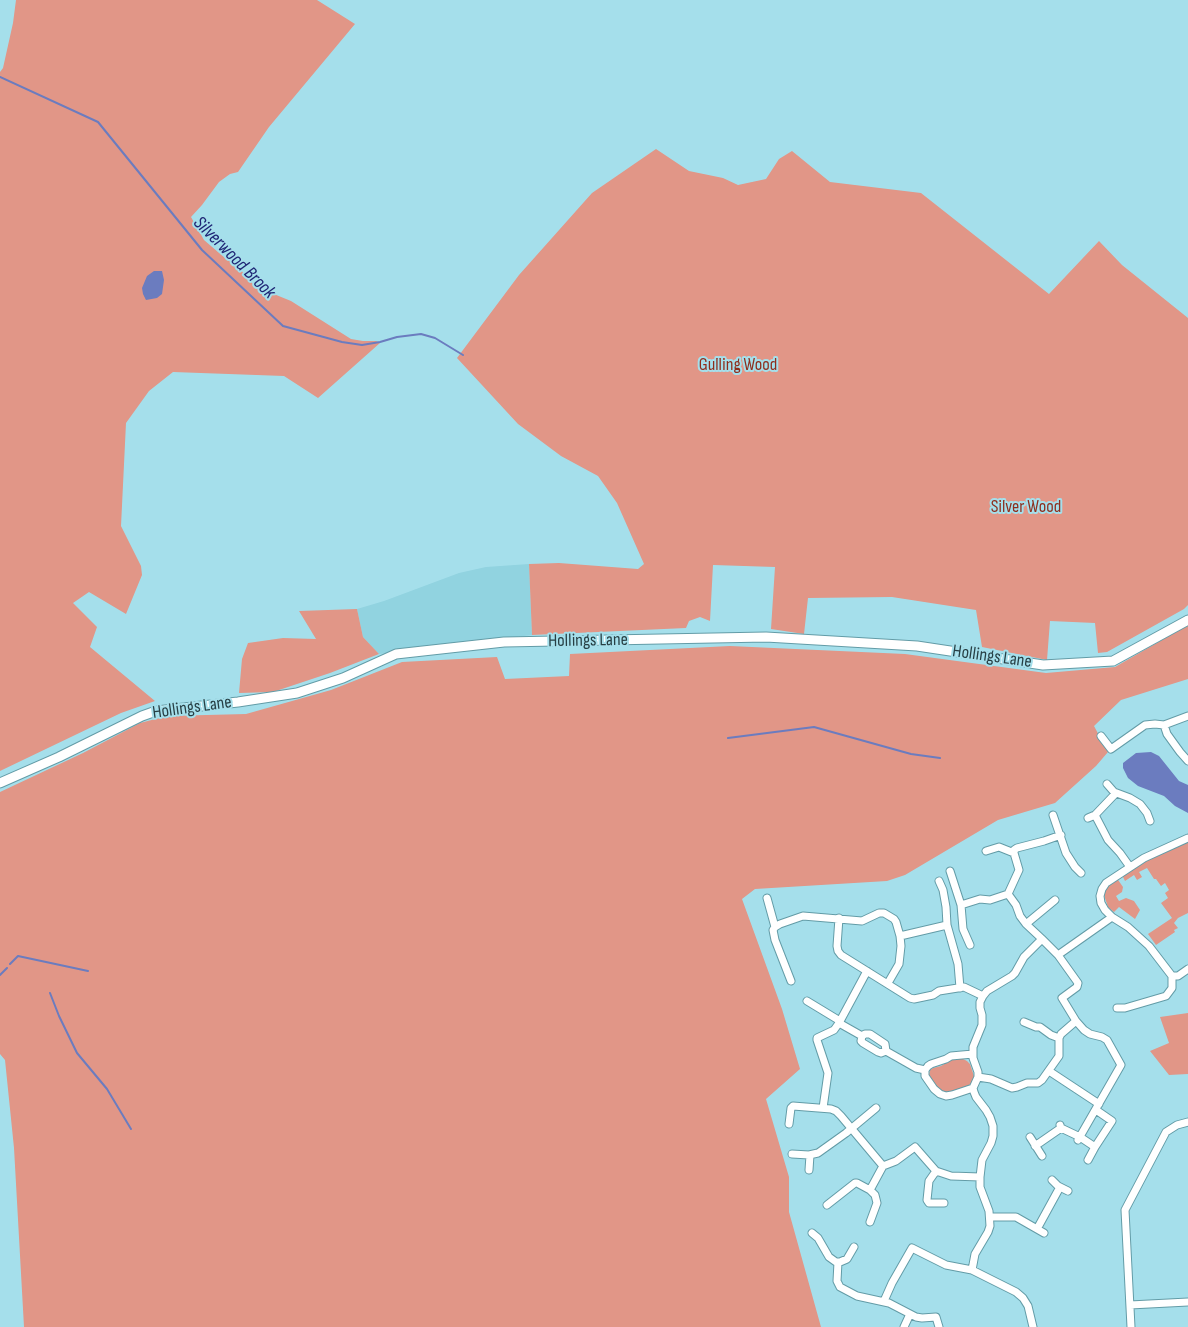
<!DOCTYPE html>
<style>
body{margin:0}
canvas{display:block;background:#a5dfeb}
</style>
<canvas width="1188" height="1327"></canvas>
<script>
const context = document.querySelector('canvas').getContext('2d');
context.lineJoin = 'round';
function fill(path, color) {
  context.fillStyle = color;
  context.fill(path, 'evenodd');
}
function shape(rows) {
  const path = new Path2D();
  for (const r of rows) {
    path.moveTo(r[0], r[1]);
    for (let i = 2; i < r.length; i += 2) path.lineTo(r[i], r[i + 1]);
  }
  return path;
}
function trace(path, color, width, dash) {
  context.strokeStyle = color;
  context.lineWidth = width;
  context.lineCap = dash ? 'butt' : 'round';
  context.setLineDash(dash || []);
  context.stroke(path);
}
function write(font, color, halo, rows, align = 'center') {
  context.font = font + ' "Sofia Sans Condensed",sans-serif';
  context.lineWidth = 4;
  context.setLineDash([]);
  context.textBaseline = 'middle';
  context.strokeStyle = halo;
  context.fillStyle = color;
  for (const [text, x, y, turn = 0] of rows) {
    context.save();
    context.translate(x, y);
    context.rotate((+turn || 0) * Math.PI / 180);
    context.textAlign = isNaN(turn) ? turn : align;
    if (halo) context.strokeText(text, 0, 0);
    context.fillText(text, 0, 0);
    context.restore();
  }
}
const built = shape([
 [529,564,532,635,379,654,363,637,357,609,384,601,459,573,486,567]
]);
const green = shape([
 [16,0,317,0,355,24,269,127,238,172,230,174,219,182,202,205,191,217,204,240,225,258,240,268,247,279,259,288,291,301,351,339,363,341,376,341,380,343,318,398,284,376,173,372,149,391,126,423,121,526,141,566,142,575,126,614,89,592,73,603,97,627,90,647,155,701,121,713,0,771,0,72,3,68,13,23],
 [656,149,689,171,723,178,738,185,766,179,779,159,792,151,830,182,921,193,1049,294,1099,241,1122,265,1188,318,1188,605,1184,609,1107,652,1098,653,1095,623,1050,621,1047,660,982,647,976,610,892,597,808,598,804,634,771,629,775,567,713,565,710,621,700,617,689,621,686,628,532,635,529,564,559,563,638,569,644,564,617,503,598,476,561,456,518,424,457,358,519,275,592,193],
 [357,609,363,637,379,654,330,673,273,692,239,693,242,659,248,643,283,638,316,639,299,611],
 [1188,625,1188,679,1121,700,1094,726,1108,752,1096,766,1055,803,998,820,905,875,887,881,755,889,742,899,782,1009,800,1069,766,1099,789,1177,789,1212,821,1327,24,1327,14,1148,5,1060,0,1054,0,792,83,753,140,723,167,716,246,714,331,690,402,662,497,657,505,679,569,676,570,654,730,646,905,654,1046,673,1115,667],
 [1188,838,1188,913,1178,918,1174,923,1178,928,1174,930,1175,932,1156,945,1148,934,1172,918,1161,903,1168,898,1165,893,1169,890,1165,883,1161,886,1156,879,1154,879,1147,868,1139,872,1142,877,1137,880,1134,875,1125,881,1121,873],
 [1116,877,1123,887,1122,892,1116,896,1119,901,1126,898,1134,901,1140,910,1135,919,1119,907,1114,912,1108,907,1104,895,1106,883],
 [1188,1013,1188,1074,1169,1075,1150,1051,1169,1043,1160,1017],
 [961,1058,967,1061,970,1064,974,1076,973,1082,969,1085,952,1093,947,1093,940,1091,929,1075,930,1070,933,1068,941,1066,951,1060]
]);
const water = shape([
 [154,271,162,271,164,280,162,294,157,298,146,300,143,294,142,288,147,276],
 [1151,752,1159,756,1179,781,1188,785,1188,813,1175,806,1164,796,1138,786,1128,778,1123,768,1123,763,1136,753]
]);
const stream = shape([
 [0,77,98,122,202,250,283,326,342,342,362,345,380,342,397,337,421,334,435,338,463,355],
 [728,738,814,727,911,754,940,758],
 [10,964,18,956,88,971],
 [0,975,7,968],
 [50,993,59,1016,77,1053,107,1089,131,1129]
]);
const minor = shape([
 [1164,725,1167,734,1180,752,1188,761],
 [1101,736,1111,749,1145,725,1155,724,1164,725,1188,716],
 [1107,784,1114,792,1130,798,1140,804,1147,813,1150,821],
 [1053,815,1066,853,1075,867,1081,873],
 [1095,815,1108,840,1120,853,1130,867],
 [1088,818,1095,815,1116,793],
 [986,851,999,847,1014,853],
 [950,871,961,905],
 [939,881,943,890,946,907,947,925,958,964,960,988],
 [767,898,775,927],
 [1112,917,1105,910,1101,903,1100,896,1102,889,1106,883,1144,858,1188,838],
 [839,918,837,946,838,951,841,955,910,998,914,999,933,995,939,991,964,987,983,996],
 [1026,924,1055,900],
 [900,936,947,925],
 [1042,939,1026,924,1020,916,1016,905,1008,894,1019,870,1014,853,1014,850,1017,848,1044,841,1061,835],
 [970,945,963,929,961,905,980,899,990,900,1008,894],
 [1058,955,1112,917,1128,927,1149,946,1172,976],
 [1172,976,1178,976,1188,969],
 [791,981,775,940,773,930,775,927,780,924,803,916,862,921,879,913,884,913,894,919,896,922,900,936,901,946,899,964,888,983],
 [807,1001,840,1021],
 [1117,1008,1125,1008,1166,996,1172,988,1172,976],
 [1076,1021,1084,1030,1090,1034,1102,1037,1107,1040,1121,1065,1078,1140],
 [1024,1022,1036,1027,1040,1027,1051,1035,1059,1038],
 [839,1023,862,1036,861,1041,863,1043,878,1052,881,1053,886,1051,916,1068,925,1070],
 [862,1036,865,1034,870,1034,885,1044,886,1051],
 [973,1054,951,1056,946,1059,931,1064,928,1066,925,1070,925,1076,934,1089,940,1094,946,1096,952,1095,973,1088,978,1077,978,1072,973,1058,973,1047,982,1025,982,1015,980,1008,980,1002,983,996,987,991,1012,976,1015,973,1024,957,1042,939,1058,955,1078,983,1077,987,1062,998,1076,1021,1061,1034,1059,1038,1059,1056,1042,1080,1038,1083,1027,1083,1017,1087,1012,1088,991,1079,978,1077],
 [1049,1071,1099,1104],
 [823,1108,828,1073,817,1040,817,1038,834,1030,839,1023,867,971],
 [789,1124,791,1108,793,1106,831,1109,836,1111,841,1116,883,1166,896,1161,915,1147,936,1171,951,1176,980,1177],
 [1060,1125,1061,1128,1080,1137,1095,1147,1112,1121,1096,1110],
 [1030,1137,1042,1156],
 [1035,1146,1061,1128],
 [792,1154,809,1155,818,1153,846,1133,876,1108],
 [1088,1160,1095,1147],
 [809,1170,810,1155],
 [936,1171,929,1181,927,1200,929,1203,944,1203],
 [1052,1180,1058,1186,1068,1191],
 [827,1205,855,1183,857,1183,870,1190],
 [990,1217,1016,1217,1044,1233],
 [870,1222,877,1203,875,1195,870,1190,883,1166],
 [1037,1229,1060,1187],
 [812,1233,818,1238,829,1257,836,1262,840,1262,847,1259,854,1247],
 [838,1262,837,1281,840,1287,857,1296,889,1303,916,1317,922,1318,936,1317,939,1327],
 [972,1270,975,1254,988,1232,990,1226,989,1211,980,1187,980,1177,982,1160,991,1143,993,1136,993,1126,990,1117,986,1110,976,1097,974,1092,973,1088],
 [884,1301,892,1283,912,1248,946,1265,972,1270,1016,1292,1023,1298,1028,1306,1033,1327],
 [1130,1305,1188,1302],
 [904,1327,910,1314],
 [1131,1327,1125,1210,1166,1132,1177,1125,1188,1122]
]);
const tertiary = shape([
 [0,783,59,757,142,716,156,711,238,702,297,693,343,678,396,654,504,642,766,637,917,646,1043,665,1113,661,1188,620]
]);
const parkNames = [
 ["Gulling Wood",738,365],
 ["Silver Wood",1026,507]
];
const streetNames = [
 ["Hollings Lane",588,641,-1],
 ["Hollings Lane",992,657,8],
 ["Hollings Lane",192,708,-8]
];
const waterNames = [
 ["Silverwood Brook",234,258,45]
];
fill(built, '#91d3e0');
fill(green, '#e19687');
fill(water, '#6b7cbf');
trace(stream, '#6b7cbf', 2);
trace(minor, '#639ca7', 9);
trace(tertiary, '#639ca7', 11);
trace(minor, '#fff', 7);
trace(tertiary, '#fff', 9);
write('18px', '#8e2e1d', '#a5dfeb', parkNames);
write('18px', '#273f44', '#a5dfeb', streetNames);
write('italic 19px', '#1f2675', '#a5dfeb', waterNames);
</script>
